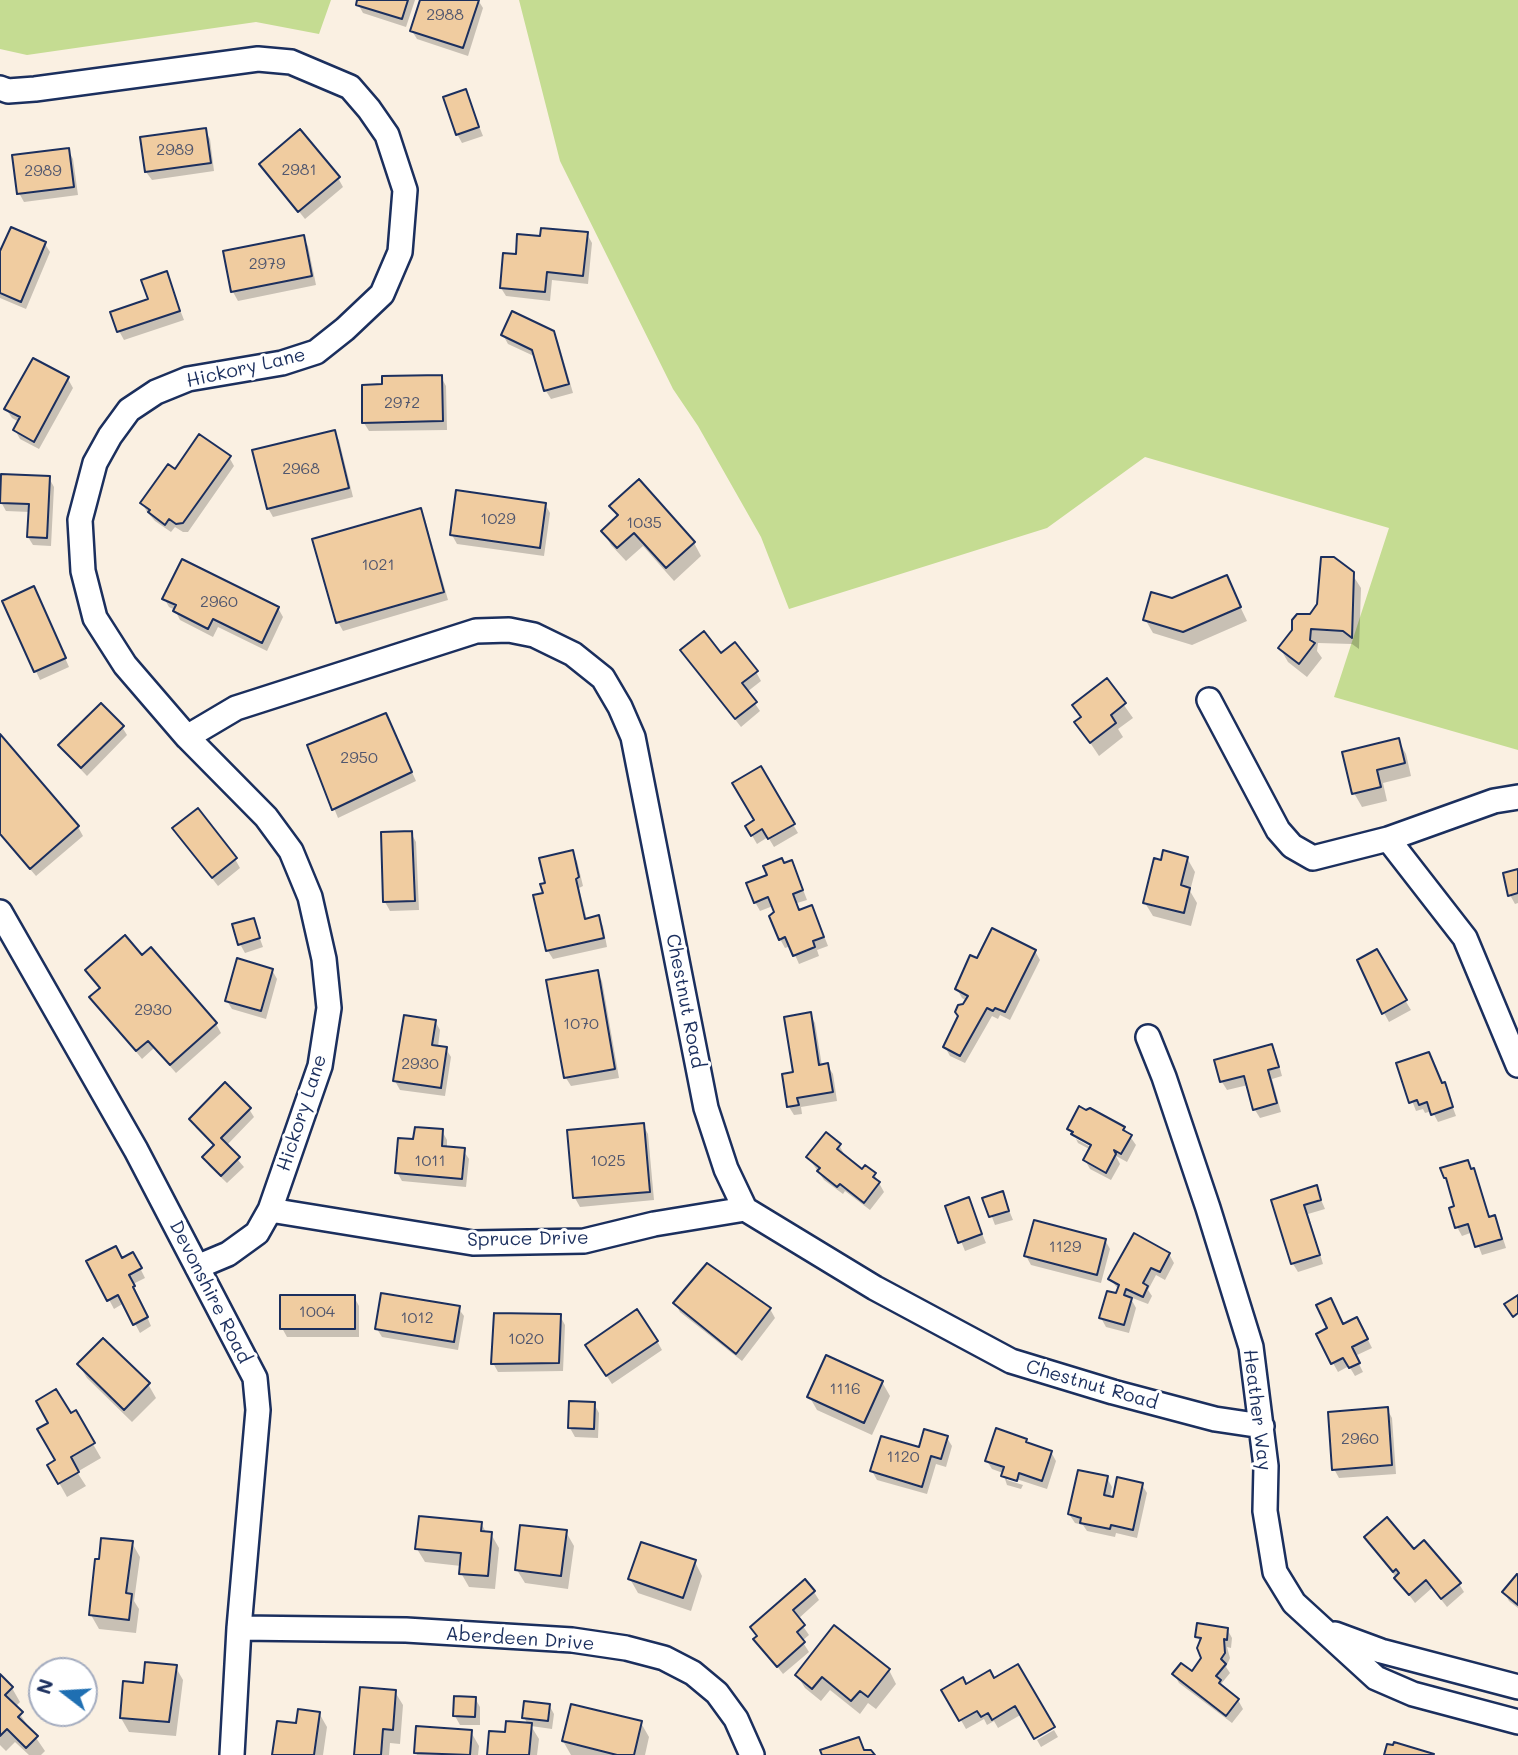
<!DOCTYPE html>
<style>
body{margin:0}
#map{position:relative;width:1518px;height:1755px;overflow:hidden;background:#faf0e2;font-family:Mali,sans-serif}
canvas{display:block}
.north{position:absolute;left:28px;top:1657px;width:70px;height:70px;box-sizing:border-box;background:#fff;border:2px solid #a4acbf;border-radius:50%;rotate:287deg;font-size:19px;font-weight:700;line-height:28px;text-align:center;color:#1b2f5e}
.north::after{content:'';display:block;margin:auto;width:24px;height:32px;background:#1f6fb2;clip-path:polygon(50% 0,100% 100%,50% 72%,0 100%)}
</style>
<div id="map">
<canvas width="1518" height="1755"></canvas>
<div class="north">N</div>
</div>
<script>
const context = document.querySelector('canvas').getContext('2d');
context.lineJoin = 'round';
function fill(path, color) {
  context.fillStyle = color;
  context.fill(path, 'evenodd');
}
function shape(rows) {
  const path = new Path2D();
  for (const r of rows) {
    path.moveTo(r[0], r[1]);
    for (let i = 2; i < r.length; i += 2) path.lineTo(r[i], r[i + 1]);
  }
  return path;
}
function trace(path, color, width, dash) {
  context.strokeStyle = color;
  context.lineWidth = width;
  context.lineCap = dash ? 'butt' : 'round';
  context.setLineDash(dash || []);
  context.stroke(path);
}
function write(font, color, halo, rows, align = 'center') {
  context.font = font + ' Mali,sans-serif';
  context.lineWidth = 6;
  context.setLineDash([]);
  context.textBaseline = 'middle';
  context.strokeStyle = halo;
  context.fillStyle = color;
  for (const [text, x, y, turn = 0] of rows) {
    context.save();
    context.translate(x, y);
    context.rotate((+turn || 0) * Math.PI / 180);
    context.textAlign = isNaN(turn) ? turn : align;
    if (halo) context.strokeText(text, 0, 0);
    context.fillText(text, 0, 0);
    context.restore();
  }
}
const green = shape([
 [0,0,331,0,319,34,256,22,27,55,0,49],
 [519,0,1518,0,1518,750,1334,697,1389,528,1145,457,1047,528,789,609,761,537,698,426,673,389,560,161]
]);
const shadow = shape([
 [359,0,415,0,406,27,363,13,358,4],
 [420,0,478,0,483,8,468,56,417,39,412,31],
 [465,91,483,136,462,143,457,134],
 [205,130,210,139,214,171,152,180,146,172],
 [68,150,73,159,78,195,24,202,19,193],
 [261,164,338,178,343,187,305,219],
 [587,234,592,243,588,284,552,280,550,301,506,296,501,288,517,256,542,238],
 [303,237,308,246,316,285,238,301,233,292,225,253],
 [45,244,50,252,26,309,0,298,0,256],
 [166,273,184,320,124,340,119,331,150,300],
 [553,332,558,341,573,393,551,399,546,391,536,357,508,344,503,335],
 [441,377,446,386,447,430,369,431,364,423],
 [68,379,73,388,39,449,20,439,15,430,19,422,12,418,6,409],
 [334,432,339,440,353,497,273,517,268,508],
 [229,457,234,466,188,532,183,532,175,527,171,532,155,521,147,512,142,503,175,471],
 [49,478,54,487,51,546,33,545,28,537,30,512,6,511,1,502],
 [545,504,550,513,544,556,457,544,452,535],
 [611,507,694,543,701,556,674,581,643,546,626,561,611,545,603,531,618,518],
 [420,510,425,519,448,600,343,631,338,622],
 [1352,574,1361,588,1359,649,1352,644,1318,643,1317,651,1322,658,1307,677,1288,662,1280,648,1294,630],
 [1226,577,1247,621,1192,645,1153,633,1145,619,1172,600],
 [38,597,69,667,40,680,4,602],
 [164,598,278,608,283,617,267,651,218,627,213,637,180,620,175,610,169,607],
 [721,656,756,672,761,681,747,692,760,711,741,727,688,659],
 [1106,680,1133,718,1118,729,1123,737,1099,756,1077,723,1082,719,1074,705],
 [390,724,416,781,338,818,309,746],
 [122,727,127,735,87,776,66,754,61,746],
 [0,737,78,827,83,836,36,876,0,834],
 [1398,740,1406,754,1411,776,1383,783,1387,801,1362,807,1354,793],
 [760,769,798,833,774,847,768,837,757,844,747,827,757,821],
 [411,833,416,842,419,910,390,911,385,902],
 [180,837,235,859,240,868,218,886],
 [572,852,577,861,583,886,579,888,587,920,598,917,603,926,607,947,553,959,548,951,535,897,545,894,547,884],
 [1187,858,1195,872,1190,891,1197,903,1191,926,1153,916,1145,903,1162,862],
 [784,865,796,871,807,900,797,903,800,911,816,915,828,946,817,950,819,956,799,964,791,946,785,948,780,939,773,906,760,911,755,902,769,876],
 [1518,871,1518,903,1515,904,1510,895],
 [253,920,263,947,245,953,240,944],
 [151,950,216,1024,221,1033,176,1073,154,1048,142,1059,92,998,101,989,87,971,142,958],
 [1035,951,1040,960,1010,1020,1000,1015,998,1019,992,1016,965,1063,950,1056,945,1047,967,1001,962,998,957,989,977,961],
 [1376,952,1411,1010,1389,1022,1367,982,1370,980],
 [272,970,277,979,266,1019,232,1009,227,1001],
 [597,972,602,981,619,1078,571,1086,566,1078],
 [810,1014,815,1023,822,1066,827,1065,833,1074,837,1101,801,1107,802,1114,794,1115,789,1107],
 [435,1021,440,1030,438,1047,446,1049,451,1057,445,1096,400,1090,395,1081],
 [1271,1046,1276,1054,1282,1076,1272,1079,1281,1112,1260,1118,1255,1110,1248,1085,1227,1090,1222,1082,1216,1061],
 [1398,1064,1444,1084,1456,1116,1438,1122,1432,1111,1425,1113,1423,1109,1416,1111],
 [249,1109,254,1117,226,1146,244,1167,227,1183,209,1166,204,1157,215,1147,196,1128,191,1119],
 [643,1125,648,1134,654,1200,580,1207,575,1198,569,1132],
 [1124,1128,1136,1145,1127,1162,1116,1156,1120,1164,1111,1180,1090,1169,1085,1160,1091,1150,1078,1143,1076,1139,1098,1151,1100,1148,1074,1134,1074,1137,1069,1129],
 [442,1131,447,1140,447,1149,463,1150,469,1159,466,1187,402,1181,397,1172,415,1141],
 [839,1145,844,1154,843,1156,863,1171,874,1174,884,1192,870,1210,845,1191,843,1194,824,1180,808,1157],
 [1467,1162,1478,1179,1490,1219,1494,1217,1499,1226,1506,1248,1482,1255,1473,1232,1462,1236,1457,1227,1457,1208,1445,1178],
 [1316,1188,1325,1209,1308,1214,1323,1264,1298,1272,1293,1264,1273,1201],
 [1002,1193,1013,1220,995,1225,985,1199],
 [968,1199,986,1243,965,1251,947,1207],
 [1105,1240,1110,1249,1101,1283,1031,1265,1026,1256],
 [133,1254,145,1278,133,1284,151,1326,140,1333,124,1303,114,1309,89,1262,122,1260],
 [1169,1254,1174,1263,1165,1280,1156,1275,1148,1290,1152,1296,1148,1304,1130,1297,1136,1308,1129,1333,1106,1327,1101,1318,1119,1290,1110,1279],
 [354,1297,359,1306,359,1337,287,1337,282,1328],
 [675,1303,770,1309,775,1318,742,1361,680,1312],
 [458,1308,464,1316,458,1350,382,1337,377,1329],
 [560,1316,565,1325,563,1371,498,1372,493,1363],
 [1343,1326,1362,1328,1372,1348,1355,1356,1363,1372,1355,1376,1349,1366,1338,1372,1333,1363],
 [657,1341,662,1350,612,1384,592,1354],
 [79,1365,148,1384,156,1398,132,1422,87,1378],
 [882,1382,890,1396,872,1435,817,1410,809,1396],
 [594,1404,599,1413,598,1438,575,1437,570,1428],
 [1387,1409,1392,1418,1396,1474,1339,1478,1334,1469],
 [75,1413,101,1458,77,1472,86,1486,67,1497,49,1465,57,1461,70,1416],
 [947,1438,952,1446,946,1467,936,1464,927,1494,877,1480,872,1471],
 [1026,1440,1028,1445,1051,1452,1056,1461,1047,1489,1007,1476,1007,1480,1023,1485,1021,1489,1007,1485,1003,1473,992,1469,987,1461],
 [1107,1478,1112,1487,1110,1498,1114,1499,1142,1485,1147,1493,1137,1538,1116,1533,1115,1537,1087,1531,1083,1525,1075,1523,1069,1514],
 [481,1523,487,1534,491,1534,499,1548,495,1589,469,1587,461,1573,461,1566,425,1562,417,1549],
 [566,1532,574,1546,568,1589,525,1583,517,1570],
 [1366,1537,1414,1551,1459,1584,1464,1592,1447,1607,1432,1588,1415,1603],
 [132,1543,140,1557,134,1601,139,1609,136,1633,99,1629,91,1615],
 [695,1562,702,1576,691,1611,638,1593,630,1579],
 [1518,1577,1518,1608,1509,1601,1504,1592],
 [814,1592,819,1600,798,1619,809,1635,802,1641,809,1652,783,1674,756,1639],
 [1227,1629,1232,1638,1231,1648,1227,1647,1230,1658,1226,1667,1230,1673,1221,1684,1225,1690,1238,1700,1243,1709,1232,1723,1179,1683,1174,1674,1192,1674,1203,1659,1201,1643,1197,1636],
 [175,1666,183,1680,176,1736,129,1732,121,1718,145,1685],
 [889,1670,896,1684,876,1709,868,1703,860,1714,830,1690,821,1701,805,1688,797,1675],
 [989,1673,1022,1714,998,1728,994,1721,987,1725,984,1719,966,1729,944,1690,966,1686],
 [0,1676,12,1688,20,1702,15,1707,45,1751,41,1755,29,1755,15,1742,6,1751,0,1745],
 [395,1692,403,1705,400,1744,390,1743,389,1755,355,1755],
 [475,1698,480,1707,480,1725,460,1725,455,1716],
 [549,1705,554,1714,552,1729,531,1726,539,1739,537,1755,488,1755,507,1734,528,1725,524,1717],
 [319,1713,327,1727,323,1755,274,1755,297,1725],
 [641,1723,649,1737,645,1755,571,1755,563,1741],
 [1054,1730,1058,1737,1041,1747,1037,1740],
 [471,1732,479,1746,478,1755,417,1755,416,1753]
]);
const building = shape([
 [357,0,408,0,402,19,356,5,357,0],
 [420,0,479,0,463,48,410,31,420,0],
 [466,89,479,127,456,135,443,97,466,89],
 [206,128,211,163,145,172,140,137,206,128],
 [300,129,340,177,298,212,259,164,300,129],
 [69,148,74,187,17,194,12,155,69,148],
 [11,227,46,242,21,302,0,293,0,251,11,227],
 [541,228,588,232,583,276,547,272,545,292,500,288,503,253,516,254,517,234,540,236,541,228],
 [304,235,312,276,231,292,223,251,304,235],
 [167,271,180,311,117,332,110,312,148,299,141,280,167,271],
 [512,311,554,331,569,384,544,391,532,350,501,335,512,311],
 [33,358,69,377,34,442,13,430,20,417,4,409,33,358],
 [442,375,443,421,362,423,362,385,382,384,382,376,442,375],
 [335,430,349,488,267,509,252,450,335,430],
 [199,434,231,456,183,523,176,524,169,519,165,525,148,512,150,510,140,503,168,464,175,469,199,434],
 [1,474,50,476,47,538,27,537,29,504,0,503,1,474],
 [639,479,695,542,666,568,634,533,617,548,601,531,618,515,609,506,639,479],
 [456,490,546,503,540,548,450,535,456,490],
 [421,508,444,592,336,623,312,539,421,508],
 [1321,557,1334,557,1354,572,1352,638,1343,631,1311,629,1310,640,1315,643,1299,664,1278,648,1292,630,1292,620,1297,614,1310,614,1317,604,1321,557],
 [182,559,279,607,262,643,213,619,208,629,173,611,176,605,162,599,182,559],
 [1227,575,1241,607,1183,632,1143,620,1151,592,1172,598,1227,575],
 [34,586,66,658,34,672,2,601,34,586],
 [704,631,721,653,735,642,758,671,742,683,757,702,735,719,680,650,704,631],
 [1107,678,1126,703,1111,715,1116,723,1090,743,1074,722,1081,717,1072,705,1107,678],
 [101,703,124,726,81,768,58,745,101,703],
 [386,713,412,772,332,810,307,745,386,713],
 [0,734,79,826,30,869,0,834,0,734],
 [1399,738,1405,763,1377,770,1381,787,1352,794,1342,752,1399,738],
 [761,766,795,824,768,839,762,829,751,836,745,826,754,820,732,783,761,766],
 [198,808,237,858,212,878,172,828,198,808],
 [412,831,415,901,383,902,381,832,412,831],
 [573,850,579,877,576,879,585,919,599,915,604,938,546,951,533,895,543,893,540,884,545,883,539,858,573,850],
 [1163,850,1188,857,1181,885,1190,888,1184,913,1143,903,1154,858,1161,860,1163,850],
 [782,858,784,863,792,860,803,890,793,894,799,910,812,905,824,937,813,941,815,947,793,956,785,937,779,940,769,916,774,912,768,897,754,903,746,883,767,875,763,866,782,858],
 [1518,869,1518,893,1508,896,1503,873,1518,869],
 [254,918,260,938,238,945,232,924,254,918],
 [992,928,1036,950,1005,1012,995,1008,993,1011,987,1008,960,1056,943,1047,958,1016,955,1012,958,1005,963,1004,968,996,955,989,970,955,977,958,992,928],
 [125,935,142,955,151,947,217,1023,170,1065,148,1041,136,1051,89,997,100,988,85,970,125,935],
 [1377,949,1407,1000,1382,1014,1357,960,1377,949],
 [237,958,273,969,261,1011,225,1001,237,958],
 [598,970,615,1069,564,1078,546,980,598,970],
 [811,1012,819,1065,828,1063,833,1092,797,1098,799,1105,787,1107,782,1074,793,1072,784,1017,811,1012],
 [404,1015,436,1020,432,1045,447,1047,441,1088,393,1081,404,1015],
 [1272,1044,1279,1067,1268,1070,1277,1103,1253,1110,1244,1076,1220,1082,1214,1060,1272,1044],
 [1429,1052,1442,1083,1445,1082,1453,1107,1431,1115,1427,1102,1419,1105,1417,1100,1409,1103,1396,1063,1429,1052],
 [225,1082,251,1108,221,1138,240,1157,221,1176,202,1157,214,1145,189,1119,225,1082],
 [1079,1106,1086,1110,1090,1108,1125,1127,1123,1130,1132,1135,1121,1154,1114,1150,1116,1154,1106,1173,1083,1160,1091,1145,1071,1134,1073,1132,1067,1129,1079,1106],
 [644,1123,650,1192,573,1198,567,1130,644,1123],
 [415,1127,443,1129,442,1146,465,1148,462,1179,395,1173,398,1138,413,1139,415,1127],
 [826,1132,841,1144,837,1149,862,1169,865,1165,876,1173,873,1177,880,1182,864,1203,840,1184,837,1187,817,1171,820,1168,806,1157,826,1132],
 [1468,1160,1471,1169,1474,1168,1489,1217,1495,1215,1502,1239,1475,1247,1468,1224,1455,1228,1449,1208,1454,1206,1446,1178,1444,1178,1440,1168,1468,1160],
 [1317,1185,1321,1200,1304,1205,1320,1255,1291,1264,1271,1200,1317,1185],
 [1003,1191,1009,1211,989,1217,982,1198,1003,1191],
 [969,1197,982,1234,958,1243,945,1206,969,1197],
 [1034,1220,1106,1239,1097,1275,1024,1256,1034,1220],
 [1134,1233,1170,1253,1160,1272,1151,1268,1143,1283,1148,1286,1143,1297,1126,1289,1124,1295,1132,1298,1124,1325,1099,1318,1107,1291,1116,1293,1119,1285,1108,1279,1134,1233],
 [116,1246,122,1258,133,1252,142,1268,129,1275,135,1286,133,1287,148,1317,133,1325,118,1295,107,1301,86,1261,116,1246],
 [707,1263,771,1308,736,1354,673,1303,707,1263],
 [381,1293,460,1306,454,1342,375,1329,381,1293],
 [280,1295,355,1295,355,1329,280,1329,280,1295],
 [1518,1295,1518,1313,1513,1317,1504,1304,1518,1295],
 [1331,1298,1343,1324,1357,1317,1368,1339,1352,1347,1360,1363,1349,1368,1343,1358,1331,1364,1316,1334,1327,1328,1316,1305,1331,1298],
 [637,1309,658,1341,606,1376,585,1345,637,1309],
 [494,1313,561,1314,559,1363,491,1364,494,1313],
 [103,1338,150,1383,124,1410,77,1364,103,1338],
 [826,1355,883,1381,864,1423,807,1397,826,1355],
 [56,1389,71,1413,76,1410,95,1443,71,1457,79,1472,58,1484,47,1465,55,1460,37,1429,48,1423,36,1401,56,1389],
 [569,1401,595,1402,594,1429,568,1428,569,1401],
 [1388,1407,1392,1465,1332,1470,1328,1412,1388,1407],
 [996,1428,1027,1439,1026,1442,1052,1451,1042,1481,1019,1473,1017,1481,1001,1476,1004,1467,985,1461,996,1428],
 [924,1429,948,1436,941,1459,931,1456,922,1487,870,1471,881,1436,919,1447,924,1429],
 [1078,1470,1108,1476,1104,1495,1113,1497,1117,1477,1143,1483,1133,1530,1111,1525,1110,1529,1080,1523,1081,1518,1068,1514,1078,1470],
 [419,1516,482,1522,481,1531,492,1532,488,1576,459,1574,461,1553,415,1549,419,1516],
 [1387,1517,1414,1549,1424,1540,1461,1583,1441,1599,1426,1580,1409,1595,1394,1578,1399,1573,1396,1569,1393,1572,1364,1537,1387,1517],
 [520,1525,567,1530,561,1576,515,1570,520,1525],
 [101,1538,133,1541,126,1593,132,1594,129,1620,89,1615,95,1559,99,1559,101,1538],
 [641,1542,696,1560,683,1598,628,1579,641,1542],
 [1517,1574,1518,1575,1518,1605,1502,1592,1517,1574],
 [805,1579,815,1591,793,1610,805,1625,797,1632,805,1642,777,1667,753,1639,757,1636,750,1627,805,1579],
 [1197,1623,1228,1628,1227,1640,1224,1639,1225,1653,1221,1659,1226,1664,1216,1676,1221,1680,1219,1683,1239,1699,1226,1716,1172,1674,1181,1663,1192,1671,1201,1658,1197,1648,1201,1638,1195,1637,1197,1623],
 [834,1625,890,1669,868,1697,860,1691,851,1701,822,1677,812,1689,795,1675,834,1625],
 [145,1662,177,1665,169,1722,120,1718,123,1681,143,1683,145,1662],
 [1018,1664,1055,1727,1034,1739,1015,1706,992,1720,988,1713,981,1717,977,1711,959,1721,941,1690,963,1677,966,1684,990,1670,994,1678,1018,1664],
 [0,1674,13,1687,5,1695,23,1712,18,1717,38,1736,26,1748,7,1729,0,1736,0,1674],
 [360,1687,396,1690,393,1730,383,1729,381,1755,354,1755,360,1687],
 [454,1696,476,1697,475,1717,453,1716,454,1696],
 [524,1701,550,1704,548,1721,522,1718,524,1701],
 [571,1704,642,1721,634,1755,617,1755,562,1741,571,1704],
 [298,1709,320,1712,314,1755,272,1755,277,1721,296,1723,298,1709],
 [506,1721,532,1723,529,1755,487,1755,489,1731,505,1732,506,1721],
 [416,1726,472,1730,470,1755,414,1753,416,1726],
 [859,1737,864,1750,871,1750,875,1755,822,1755,820,1750,859,1737],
 [1394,1742,1434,1754,1433,1755,1384,1755,1387,1744,1393,1745,1394,1742]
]);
const street = shape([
 [0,88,8,91,35,89,258,59,291,62,350,87,369,109,387,135,405,190,400,252,382,294,345,329,316,352,282,363,188,379,156,392,129,410,110,436,95,463,80,520,83,571,95,618,125,665,187,737,266,817,291,851,310,897,324,959,329,1008,320,1066,270,1210,257,1233,228,1254,197,1267],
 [1209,700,1278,830,1292,846,1313,858,1388,839,1494,801,1518,797],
 [187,737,236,708,476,631,509,630,534,635,573,654,603,678,620,707,633,737,706,1108,726,1169,745,1209,875,1288,1011,1361,1113,1392,1215,1419,1262,1426],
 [1388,839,1465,938,1518,1065],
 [0,912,136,1150,255,1378,258,1410,239,1628,232,1755],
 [1148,1037,1164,1077,1208,1208,1251,1347,1266,1466,1265,1511,1275,1572,1294,1603,1376,1678,1413,1694,1518,1722],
 [270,1210,473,1243,584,1241,654,1224,745,1209],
 [239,1628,406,1630,572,1640,626,1648,664,1658,693,1673,717,1693,736,1719,752,1755],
 [1335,1634,1381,1651,1518,1687]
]);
const numberNames = [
 ["2988",445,15],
 ["2989",175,150],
 ["2981",299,170],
 ["2989",43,171],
 ["2979",267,264],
 ["2972",402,403],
 ["2968",301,469],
 ["1029",498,519],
 ["1035",644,523],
 ["1021",378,565],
 ["2960",219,602],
 ["2950",359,758],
 ["2930",153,1010],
 ["1070",581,1024],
 ["2930",420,1064],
 ["1011",430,1161],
 ["1025",608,1161],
 ["1129",1065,1247],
 ["1004",317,1312],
 ["1012",417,1318],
 ["1020",526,1339],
 ["1116",845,1389],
 ["2960",1360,1439],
 ["1120",903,1457]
];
const streetNames = [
 ["Hickory Lane",246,368,-13],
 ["Chestnut Road",685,1001,79],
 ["Hickory Lane",302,1113,-72],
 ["Spruce Drive",528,1239,-1],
 ["Devonshire Road",210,1292,63],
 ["Chestnut Road",1092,1385,16],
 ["Heather Way",1257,1410,83],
 ["Aberdeen Drive",520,1639,4]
];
fill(green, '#c5dc92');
fill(shadow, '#0003');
fill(building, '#f0cca0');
trace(building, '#1b2f5e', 2);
trace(street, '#1b2f5e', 28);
trace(street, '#fff', 23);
write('16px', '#50566e', null, numberNames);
write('19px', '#1b2f5e', '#fff', streetNames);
</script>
